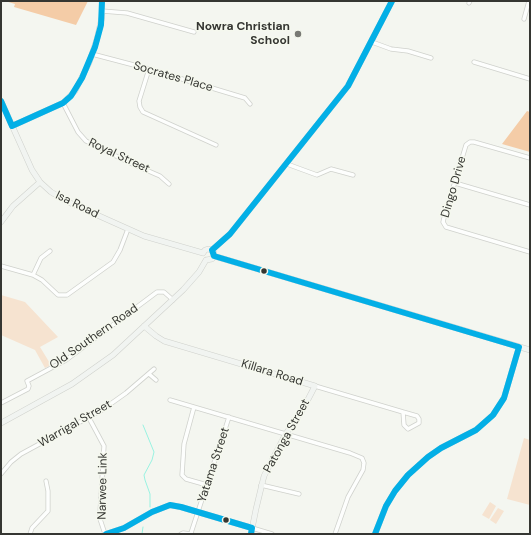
<!DOCTYPE html>
<style>
body{margin:0}
#map{position:relative;width:531px;height:535px;overflow:hidden;background:#f4f6f0;font-family:"DM Sans",sans-serif}
canvas{display:block}
.frame{position:absolute;inset:0;border:2px solid #353632;pointer-events:none}
</style>
<div id="map">
<canvas width="531" height="535"></canvas>
<div class="frame"></div>
</div>
<script>
const context = document.querySelector('canvas').getContext('2d');
context.lineJoin = 'round';
function fill(path, color) {
  context.fillStyle = color;
  context.fill(path, 'evenodd');
}
function shape(rows) {
  const path = new Path2D();
  for (const r of rows) {
    path.moveTo(r[0], r[1]);
    for (let i = 2; i < r.length; i += 2) path.lineTo(r[i], r[i + 1]);
  }
  return path;
}
function trace(path, color, width, dash) {
  context.strokeStyle = color;
  context.lineWidth = width;
  context.lineCap = dash ? 'butt' : 'round';
  context.setLineDash(dash || []);
  context.stroke(path);
}
function write(font, color, halo, rows, align = 'center') {
  context.font = font + ' "DM Sans",sans-serif';
  context.lineWidth = 3;
  context.setLineDash([]);
  context.textBaseline = 'middle';
  context.strokeStyle = halo;
  context.fillStyle = color;
  for (const [text, x, y, turn = 0] of rows) {
    context.save();
    context.translate(x, y);
    context.rotate((+turn || 0) * Math.PI / 180);
    context.textAlign = isNaN(turn) ? turn : align;
    if (halo) context.strokeText(text, 0, 0);
    context.fillText(text, 0, 0);
    context.restore();
  }
}
const green = shape([
 [1,295,25,302,58,337,40,347,51,365,45,368,35,350,1,335],
 [524,438,530,440,530,505,507,499],
 [490,502,496,506,489,519,482,515],
 [498,508,504,511,496,524,490,520]
]);
const forest = shape([
 [5,1,88,1,76,25,14,7,15,4],
 [527,111,530,112,530,152,502,144]
]);
const stream = shape([
 [143,425,154,452,152,460,144,475,145,480,150,494,150,507],
 [142,534,143,527]
]);
const street = shape([
 [469,3,470,1],
 [102,11,127,13,194,32],
 [524,19,529,1],
 [372,42,391,49,408,51,431,58],
 [92,54,149,69,245,98,250,104],
 [474,62,530,79],
 [149,69,139,101,140,107,143,112,216,145],
 [63,103,78,132,86,141,130,163,160,176,169,184],
 [530,158,474,142,470,142,466,145,444,218,443,222,446,227,530,252],
 [287,164,317,175,331,169,353,175],
 [455,183,530,205],
 [1,266,33,275,42,280,58,295,67,295,113,262,120,250,128,229],
 [33,275,41,258,50,251],
 [149,374,156,380],
 [315,386,403,412,404,425,408,429,419,423,419,419,417,416,403,412],
 [170,400,350,453,362,458,364,463,363,470,348,497,335,534],
 [1,403,28,389,29,386,27,381,66,360,157,292,164,292,173,300],
 [194,407,184,444,182,475,186,479,207,485],
 [89,418,104,446,100,512,100,519,105,534],
 [1,474,11,462,21,454,102,410,126,393,154,369],
 [261,485,299,494],
 [252,528,272,534],
 [191,533,229,417],
 [30,534,32,528,48,511,48,491,46,481],
 [181,534,183,533,192,534]
]);
const secondary = shape([
 [1,101,32,170,40,182,51,192,68,202,144,236,203,253],
 [12,126,63,103,75,91,89,63,97,39,102,17,102,1],
 [1,222,13,206,40,182],
 [212,250,230,234,348,86,392,1],
 [203,253,205,250,208,249,212,250,214,253,214,256,212,259,206,260],
 [214,256,530,350],
 [144,326,156,336,164,341,315,386,303,409,285,435,264,476,256,509,251,534],
 [1,423,72,384,113,355,183,290,199,272,206,260],
 [106,534,124,528,152,512,170,505,181,507,252,528],
 [375,534,386,506,395,491,408,475,428,457,441,448,476,430,493,415,504,398,519,347]
]);
const bus1 = shape([
 [1,101,12,126,63,103,71,96,82,78,95,47,101,25,102,1],
 [106,534,124,528,152,512,170,505,181,507,252,528,251,534],
 [375,534,386,506,395,491,408,475,428,457,441,448,476,430,493,415,504,398,519,347,214,256,212,250,230,234,348,86,392,1]
]);
const markers = [
 [298,34,4,"#787974"],
 [264,271,3.5,"#353632"],
 [226,520,3.5,"#353632"]
];
const poiNames = [
 ["Nowra Christian",290,27],
 ["School",290,41]
];
const streetNames = [
 ["Socrates Place",173,77,16],
 ["Royal Street",119,156,25],
 ["Dingo Drive",454,187,-74],
 ["Isa Road",77,205,26],
 ["Old Southern Road",94,337,-35],
 ["Killara Road",272,373,17],
 ["Warrigal Street",75,424,-30],
 ["Patonga Street",287,436,-61],
 ["Yatama Street",214,465,-72],
 ["Narwee Link",103,486,-89]
];
fill(green, '#f6e3d0');
fill(forest, '#f4cca7');
trace(stream, '#98f2e1', 1);
trace(street, '#cfd1cc', 5);
trace(secondary, '#cfd1cc', 6);
trace(street, '#fdfefd', 3.5);
trace(secondary, '#f1f4f1', 5);
trace(bus1, '#03afe6', 6);
for (const [x, y, r, color] of markers) {
  const dot = new Path2D();
  dot.arc(x, y, r, 0, 2 * Math.PI);
  context.fillStyle = color;
  context.fill(dot);
  trace(dot, '#f5f8ee', 1.5);
}
write('bold 12px', '#353632', '#f5f8ee', poiNames, 'right');
write('12px', '#353632', '#f5f8ee', streetNames);
</script>
